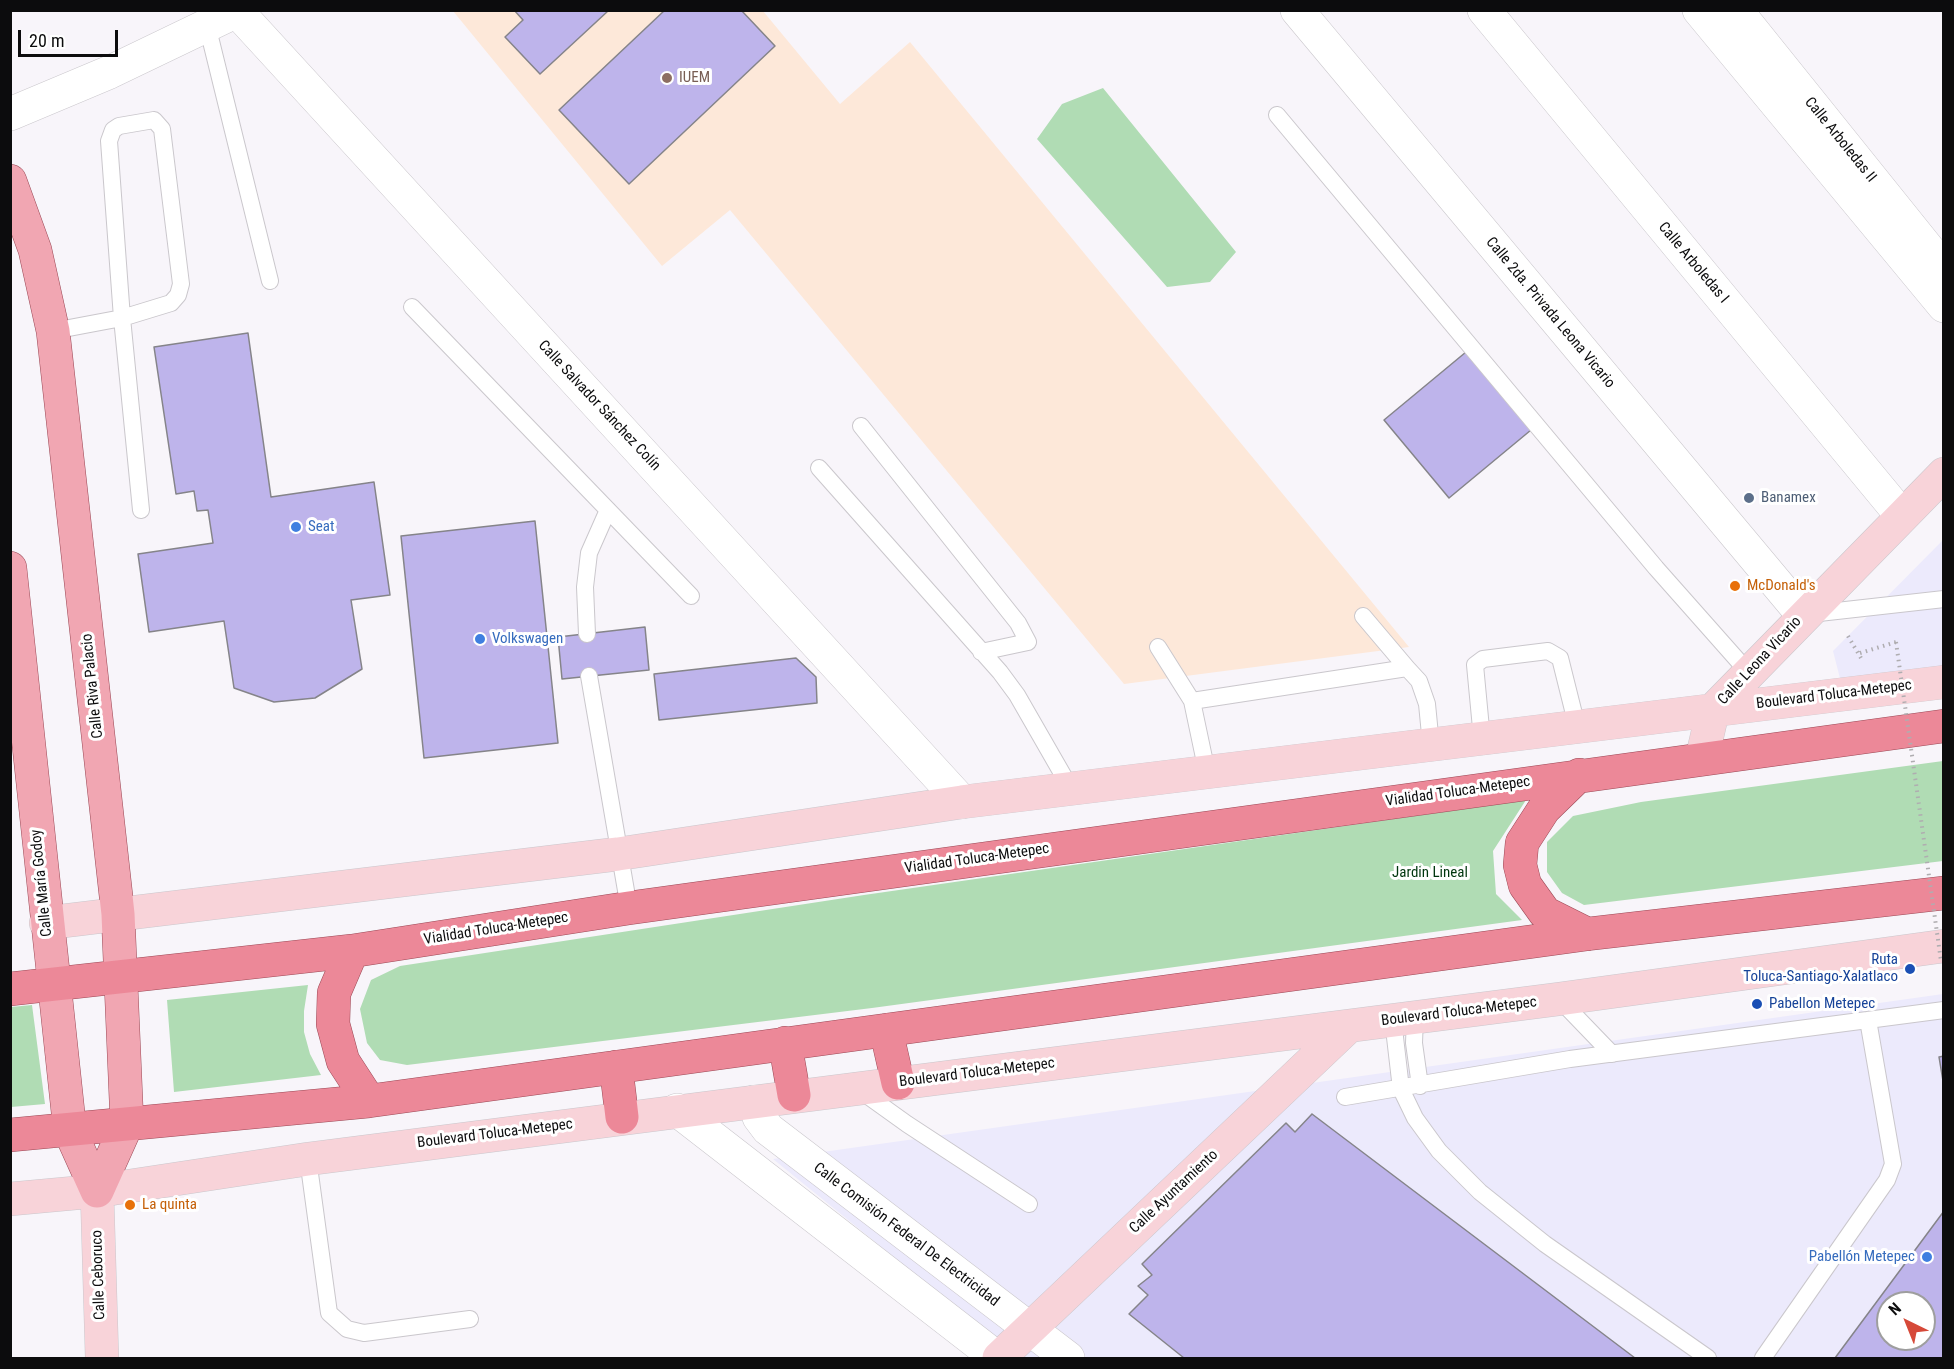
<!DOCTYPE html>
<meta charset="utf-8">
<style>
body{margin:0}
#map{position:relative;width:1954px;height:1369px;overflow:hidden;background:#f8f5fa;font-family:"Roboto Condensed",sans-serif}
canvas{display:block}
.frame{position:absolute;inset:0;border:12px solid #0c0c0d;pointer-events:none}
.north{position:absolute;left:1876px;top:1291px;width:60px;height:60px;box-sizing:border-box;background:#fff;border:2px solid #9e9e9e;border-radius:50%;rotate:317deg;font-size:16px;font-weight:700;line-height:24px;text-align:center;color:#0c0c0d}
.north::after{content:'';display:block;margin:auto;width:21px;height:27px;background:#d64939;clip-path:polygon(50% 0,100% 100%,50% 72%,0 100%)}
.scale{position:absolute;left:18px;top:30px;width:100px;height:27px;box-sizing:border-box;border:3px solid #0c0c0d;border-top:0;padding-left:8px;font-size:18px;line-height:21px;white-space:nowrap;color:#0c0c0d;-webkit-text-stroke:4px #fff;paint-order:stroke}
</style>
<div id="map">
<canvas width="1954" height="1369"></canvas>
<div class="frame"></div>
<div class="north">N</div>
<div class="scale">20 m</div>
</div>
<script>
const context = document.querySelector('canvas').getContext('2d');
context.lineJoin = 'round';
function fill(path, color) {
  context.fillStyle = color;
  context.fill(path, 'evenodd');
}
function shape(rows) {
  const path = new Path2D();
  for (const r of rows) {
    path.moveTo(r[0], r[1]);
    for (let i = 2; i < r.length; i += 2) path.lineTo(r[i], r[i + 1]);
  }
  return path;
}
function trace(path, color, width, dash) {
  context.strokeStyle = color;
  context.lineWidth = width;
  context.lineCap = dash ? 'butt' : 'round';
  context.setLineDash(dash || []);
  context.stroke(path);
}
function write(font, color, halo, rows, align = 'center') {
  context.font = font + ' "Roboto Condensed",sans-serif';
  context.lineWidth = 6;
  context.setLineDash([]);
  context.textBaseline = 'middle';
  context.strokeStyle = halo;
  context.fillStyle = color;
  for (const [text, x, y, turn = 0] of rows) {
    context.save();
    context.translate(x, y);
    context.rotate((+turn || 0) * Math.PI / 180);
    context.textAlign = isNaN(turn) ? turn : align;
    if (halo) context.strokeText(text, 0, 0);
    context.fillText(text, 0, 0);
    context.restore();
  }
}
const commercial = shape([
 [1943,540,1943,680,1844,694,1833,651],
 [1943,994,1943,1358,1018,1358,773,1159],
 [1888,1303,1924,1303,1924,1339,1888,1339]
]);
const education = shape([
 [453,11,763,11,840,104,910,42,1409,647,1124,684,730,210,662,266]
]);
const green = shape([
 [1103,88,1236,252,1210,282,1167,287,1037,139,1062,104],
 [1943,761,1943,861,1584,905,1562,893,1547,872,1547,842,1573,816,1641,802],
 [1526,800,1493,851,1496,894,1522,920,872,1008,407,1065,380,1060,367,1043,360,1009,371,980,400,966,864,895],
 [308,985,304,1011,304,1032,310,1054,321,1075,174,1092,167,1000],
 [32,1005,45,1104,11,1107,11,1007]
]);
const building = shape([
 [514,10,608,10,608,11,540,74,505,37,523,20,514,10],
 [665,10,741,10,775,46,629,184,559,110,665,10],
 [248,333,271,497,374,482,390,595,351,600,362,669,315,698,274,702,234,688,224,621,149,632,138,554,213,543,208,510,197,511,194,491,176,494,154,347,248,333],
 [1466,352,1531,430,1449,498,1384,420,1466,352],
 [535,521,558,743,424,758,401,536,535,521],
 [645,627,649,670,562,679,558,637,645,627],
 [796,658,816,677,817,703,659,720,654,674,796,658],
 [1944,1056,1944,1087,1939,1057,1944,1056],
 [1312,1114,1635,1358,1184,1358,1129,1314,1148,1295,1138,1286,1152,1275,1142,1264,1286,1123,1295,1132,1312,1114],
 [1944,1211,1944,1358,1835,1358,1944,1211],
 [1888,1303,1924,1303,1924,1339,1888,1339,1888,1303]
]);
const path = shape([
 [1848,636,1861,658],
 [1860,653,1896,642]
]);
const service = shape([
 [207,25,270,281],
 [1277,115,1656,568,1749,673],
 [412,307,691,596],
 [53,331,122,318,109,141,113,130,119,126,154,120,162,129,181,284,178,295,171,303,122,318,141,510],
 [861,426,1018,623,1028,642,981,652],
 [819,468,1000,672,1017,695,1071,789],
 [1810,614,1944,599],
 [1363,616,1407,668],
 [587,634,585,587,589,553,608,510],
 [1158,647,1192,701],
 [589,676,629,908],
 [1482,739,1475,665,1483,659,1548,651,1560,658,1577,726],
 [1207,772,1192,701,1407,668,1419,681,1427,704,1431,745],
 [1559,999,1612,1054],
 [1415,1017,1414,1043,1420,1086],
 [1393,1020,1401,1089,1415,1118,1439,1151,1480,1192,1545,1244,1708,1358],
 [861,1091,907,1124,1029,1204],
 [1345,1097,1570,1059,1944,1010],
 [308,1159,329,1313,347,1329,364,1333,470,1319],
 [1763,1358,1887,1180,1893,1164,1868,1020]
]);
const minor = shape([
 [236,10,962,802],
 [1297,10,1803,615],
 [1484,10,1902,516],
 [1699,10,1944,306],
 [1736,10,1944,269],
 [10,114,110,72,237,11],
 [754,1102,759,1117,768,1129,1068,1358],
 [677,1110,997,1358]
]);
const secondary = shape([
 [1702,758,1713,710,1944,474],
 [46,923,618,854,962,802,1944,682],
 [97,1191,102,1358],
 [10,1199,97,1191,308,1159,1559,999,1944,946],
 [999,1358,1349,1026]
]);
const primary = shape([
 [10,181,35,250,53,331,118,914,127,1124,97,1191],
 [10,568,70,1131,97,1191]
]);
const trunk = shape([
 [1579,775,1544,809,1522,843,1520,865,1525,885,1545,913,1587,934],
 [352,951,334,993,333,1024,343,1061,369,1101],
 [10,989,352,951,629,908,1944,726],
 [886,1030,898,1083],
 [785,1043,794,1095],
 [616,1067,622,1117],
 [10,1135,369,1101,1587,934,1944,893]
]);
const pathBridge = shape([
 [1896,642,1941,961]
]);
const markers = [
 [667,78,6,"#8d6e63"],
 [1749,498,6,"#5c6f8a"],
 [296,527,6,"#3f7fe0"],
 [1735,586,6,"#e8710a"],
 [480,639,6,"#3f7fe0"],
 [1910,969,6,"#1a4fb4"],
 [1757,1004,6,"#1a4fb4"],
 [130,1205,6,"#e8710a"],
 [1927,1257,6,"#3f7fe0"]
];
const educationNames = [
 ["IUEM",679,78]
];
const streetNames = [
 ["Calle Arboledas II",1840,140,51],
 ["Calle Arboledas I",1693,263,50],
 ["Calle 2da. Privada Leona Vicario",1550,313,50],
 ["Calle Salvador Sánchez Colín",599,406,47],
 ["Calle Leona Vicario",1760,661,-47],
 ["Calle Riva Palacio",93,686,-96],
 ["Boulevard Toluca-Metepec",1834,695,-7],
 ["Vialidad Toluca-Metepec",1458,792,-8],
 ["Vialidad Toluca-Metepec",977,859,-8],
 ["Calle María Godoy",42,883,-96],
 ["Vialidad Toluca-Metepec",496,929,-9],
 ["Boulevard Toluca-Metepec",1459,1012,-7],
 ["Boulevard Toluca-Metepec",977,1073,-7],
 ["Boulevard Toluca-Metepec",495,1134,-7],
 ["Calle Ayuntamiento",1174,1192,-43],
 ["Calle Comisión Federal De Electricidad",906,1235,37],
 ["Calle Ceboruco",99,1275,-92]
];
const serviceNames = [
 ["Banamex",1761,498]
];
const shopNames = [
 ["Seat",308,527],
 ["Volkswagen",492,639],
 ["Pabellón Metepec",1915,1257,"right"]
];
const foodNames = [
 ["McDonald's",1747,586],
 ["La quinta",142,1205]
];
const parkNames = [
 ["Jardin Lineal",1430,873]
];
const transitNames = [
 ["Ruta",1898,960],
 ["Toluca-Santiago-Xalatlaco",1898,977],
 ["Pabellon Metepec",1769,1004,"left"]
];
fill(commercial, '#eceafc');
fill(education, '#fde8d9');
fill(green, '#b0dcb4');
fill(building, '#beb4eb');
trace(building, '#858489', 1.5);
trace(service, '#cac7cc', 18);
trace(minor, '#cac7cc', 34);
trace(secondary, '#cac7cc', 34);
trace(primary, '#9b4a57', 34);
trace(trunk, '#9b4a57', 34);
trace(path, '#afadb0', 4, [1.5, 4.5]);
trace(service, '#fff', 16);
trace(minor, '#fff', 33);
trace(secondary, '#f8d3d9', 33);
trace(primary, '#f1a6b2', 33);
trace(trunk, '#ec8898', 33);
trace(pathBridge, '#afadb0', 4, [1.5, 4.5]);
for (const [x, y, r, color] of markers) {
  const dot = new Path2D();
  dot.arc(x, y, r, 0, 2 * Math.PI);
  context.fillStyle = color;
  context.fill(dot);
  trace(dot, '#fff', 2);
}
write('15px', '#785e54', '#fff', educationNames, 'left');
write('15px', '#0c0c0d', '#fff', streetNames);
write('15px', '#4e5e75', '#fff', serviceNames, 'left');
write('15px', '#366cbe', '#fff', shopNames, 'left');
write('15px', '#c56008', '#fff', foodNames, 'left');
write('15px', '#00360e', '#fff', parkNames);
write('15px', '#164399', '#fff', transitNames, 'right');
</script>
